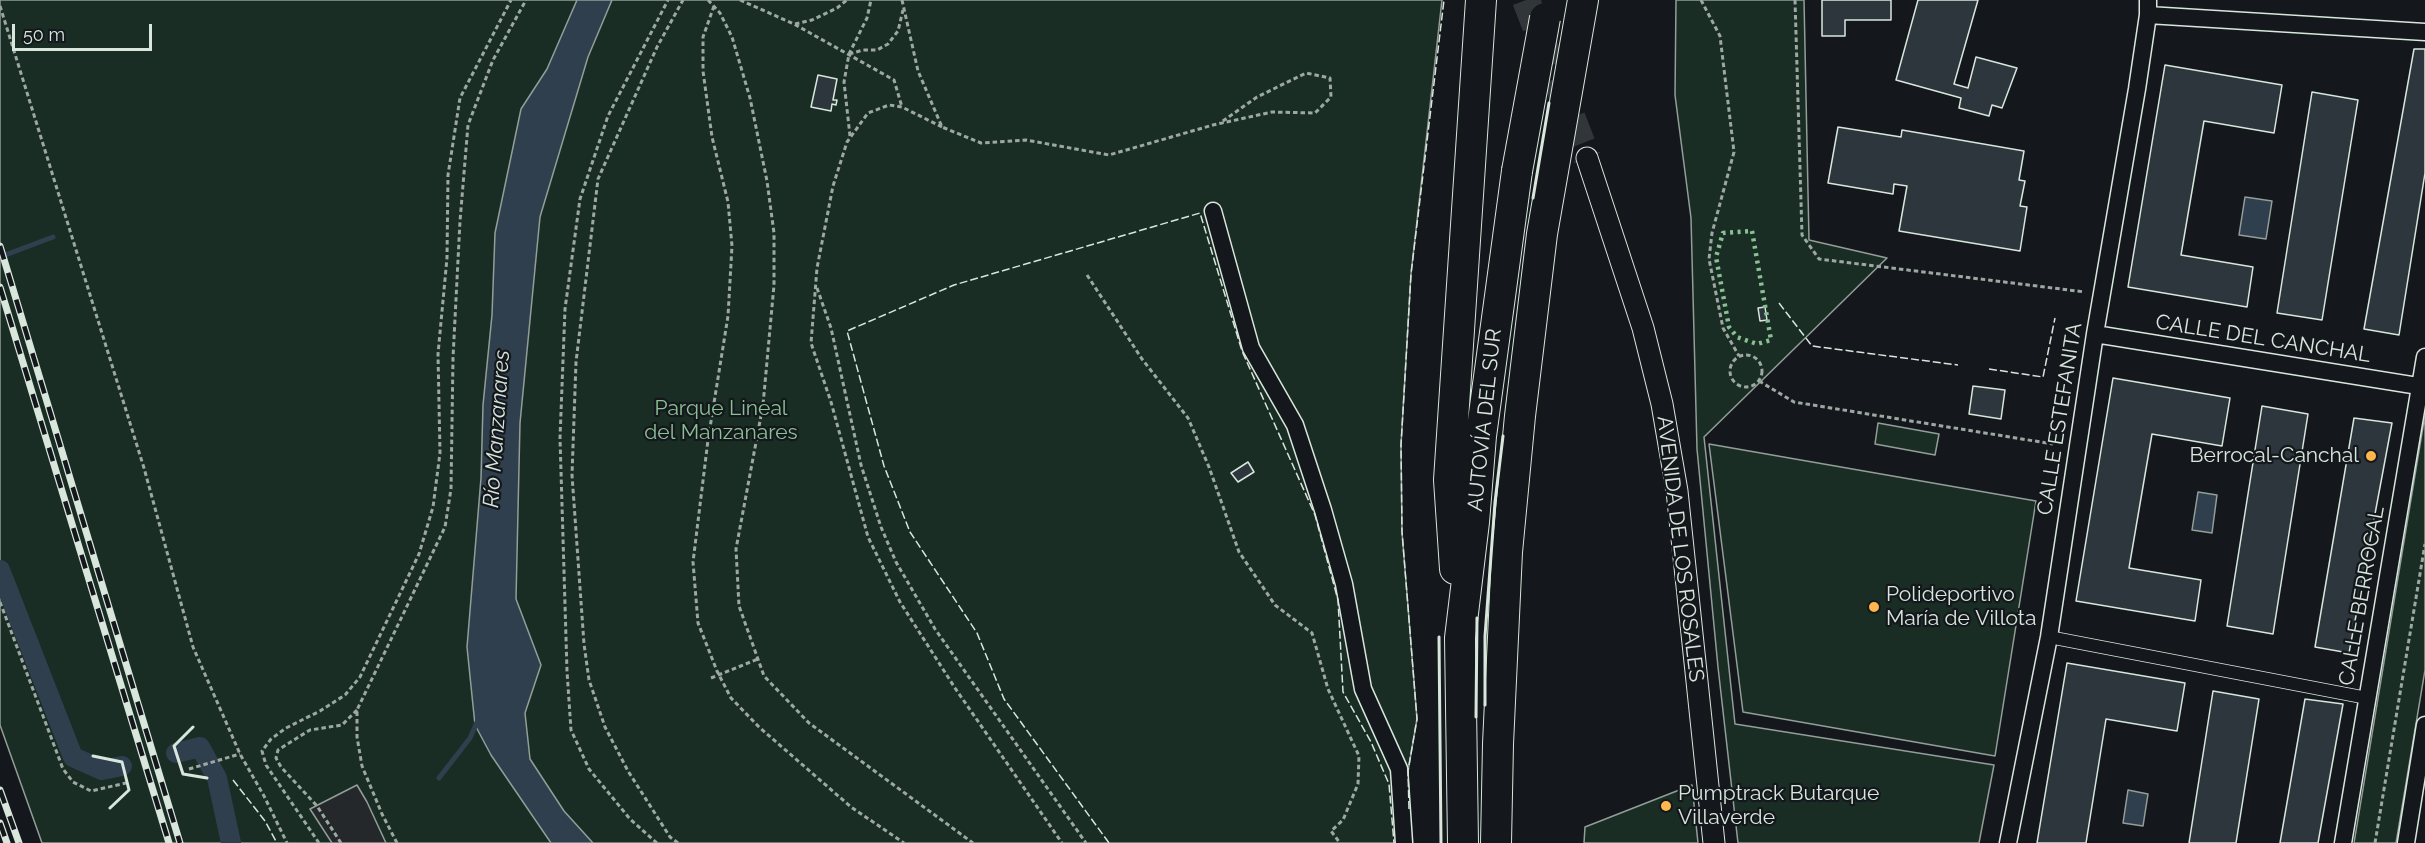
<!DOCTYPE html>
<meta charset="utf-8">
<style>
body{margin:0}
#map{position:relative;width:2425px;height:843px;overflow:hidden;background:#14181c;font-family:Raleway,sans-serif}
canvas{display:block}
.scale{position:absolute;left:12px;top:24px;width:140px;height:27px;box-sizing:border-box;border:3px solid #d8e6dc;border-top:0;padding-left:8px;font-size:18px;line-height:21px;white-space:nowrap;color:#d8e6dc;-webkit-text-stroke:4px #14181c;paint-order:stroke}
</style>
<div id="map">
<canvas width="2425" height="843"></canvas>
<div class="scale">50 m</div>
</div>
<script>
const context = document.querySelector('canvas').getContext('2d');
context.lineJoin = 'round';
function fill(path, color) {
  context.fillStyle = color;
  context.fill(path, 'evenodd');
}
function shape(rows) {
  const path = new Path2D();
  for (const r of rows) {
    if (r.length === 3) {
      path.moveTo(r[0] + r[2], r[1]);
      path.arc(r[0], r[1], r[2], 0, 2 * Math.PI);
      continue;
    }
    path.moveTo(r[0], r[1]);
    for (let i = 2; i < r.length; i += 2) path.lineTo(r[i], r[i + 1]);
  }
  return path;
}
function trace(path, color, width, dash) {
  context.strokeStyle = color;
  context.lineWidth = width;
  context.lineCap = dash ? 'butt' : 'round';
  context.setLineDash(dash || []);
  context.stroke(path);
}
function write(font, color, halo, rows, align = 'center') {
  context.font = font + ' Raleway,sans-serif';
  context.lineWidth = 4.5;
  context.setLineDash([]);
  context.textBaseline = 'middle';
  context.strokeStyle = halo;
  context.fillStyle = color;
  for (const [text, x, y, turn = 0] of rows) {
    context.save();
    context.translate(x, y);
    context.rotate((+turn || 0) * Math.PI / 180);
    context.textAlign = isNaN(turn) ? turn : align;
    if (halo) context.strokeText(text, 0, 0);
    context.fillText(text, 0, 0);
    context.restore();
  }
}
const green = shape([
 [0,0,1442,0,1411,274,1401,445,1402,532,1417,719,1408,771,1410,843,42,843,0,725,0,0],
 [1676,0,1804,0,1809,240,1887,258,1704,437,1735,724,1994,765,1979,843,1738,843,1718,667,1697,449,1691,218,1675,95,1676,0],
 [2425,415,2425,670,2396,843,2354,843,2425,415],
 [1878,423,1939,434,1935,455,1875,444,1878,423],
 [1709,444,2036,501,1995,756,1743,712,1709,444],
 [1692,785,1698,843,1584,843,1585,827,1692,785]
]);
const parking = shape([
 [357,785,367,802,386,843,332,843,310,809,357,785]
]);
const water = shape([
 [577,0,612,0,588,57,540,217,520,423,516,599,541,665,525,713,530,759,564,811,593,843,551,843,491,755,475,725,467,647,481,478,483,405,492,315,495,233,521,109,547,69,577,0],
 [2245,197,2272,201,2266,239,2239,235,2245,197],
 [2198,492,2217,495,2212,533,2192,530,2198,492],
 [2128,790,2148,794,2143,826,2123,823,2128,790]
]);
const stream = shape([
 [0,257,53,237],
 [439,778,470,738,478,720]
]);
const canal = shape([
 [0,570,73,757,102,770,122,766],
 [176,753,200,747,217,778,231,843]
]);
const building = shape([
 [1822,0,1891,0,1891,20,1845,20,1845,36,1822,36,1822,0],
 [1918,0,1978,0,1954,84,1968,88,1976,57,2017,68,2002,108,1992,105,1989,116,1959,108,1961,98,1896,80,1918,0],
 [2414,49,2425,49,2425,173,2399,335,2364,329,2414,49],
 [2165,65,2282,85,2274,133,2204,121,2181,255,2253,267,2247,307,2128,287,2165,65],
 [818,75,837,79,833,100,837,100,836,105,832,104,831,111,811,107,818,75],
 [2312,92,2358,100,2322,320,2277,313,2312,92],
 [1838,127,1901,137,1902,130,2024,151,2019,180,2025,181,2020,206,2027,207,2020,251,1899,231,1907,186,1894,184,1893,194,1828,183,1838,127],
 [1765,307,1767,320,1760,321,1758,308,1765,307],
 [2113,378,2230,398,2222,446,2152,434,2129,568,2201,580,2195,621,2076,601,2113,378],
 [1973,386,2005,390,2001,419,1969,414,1973,386],
 [2262,406,2308,414,2273,634,2227,626,2262,406],
 [2354,418,2392,423,2349,653,2315,647,2354,418],
 [1248,462,1254,472,1238,482,1231,473,1248,462],
 [2067,663,2185,683,2177,731,2106,719,2086,843,2037,843,2067,663],
 [2213,691,2259,699,2236,843,2189,843,2213,691],
 [2305,699,2343,704,2318,843,2280,843,2305,699]
]);
const trunkTunnel = shape([
 [1526,0,1587,158]
]);
const path = shape([
 [708,0,720,13,732,37,750,98,767,181,774,233,774,285,763,405,736,549,739,606,764,676,809,723,973,843],
 [740,0,794,24,894,80,902,107],
 [902,0,918,71,942,127,981,143,1026,140,1109,155,1213,125,1272,112,1315,113,1331,97,1330,78,1306,73,1257,97,1220,123],
 [1701,0,1720,36,1734,152,1712,233,1709,259,1723,328,1739,356],
 [1795,0,1802,235,1819,259,2085,292],
 [0,6,144,468,193,647,240,754,264,796,287,843],
 [714,6,703,37,703,71,712,137,728,202,732,246,728,316,708,440,693,562,698,623,717,671,731,698,759,727,851,807,904,843],
 [795,24,812,20,837,8,847,0],
 [849,54,863,50,877,50,888,44,898,31,903,10],
 [942,127,902,107,889,105,868,113,847,142,833,186,817,268,811,343,831,402,868,537,900,602,955,688,1062,843],
 [850,136,844,82,849,54,867,18,871,0],
 [1087,275,1142,359,1188,418,1209,467,1239,552,1275,605,1312,633,1328,689,1359,756,1358,784,1343,820,1331,831,1340,843],
 [817,288,831,328,861,465,881,527,896,562,935,629,1086,843],
 [1746,371,16],
 [1759,381,1794,402,2053,444],
 [0,602,63,769,73,782,91,791,126,783],
 [711,678,758,659],
 [189,769,240,754],
 [319,843,266,765,262,751,271,739,286,728,320,711,345,695,360,677,419,554,433,507,440,453,438,354,447,258,448,175,460,98,511,0],
 [341,843,317,806,281,767,276,758,278,750,297,738,310,730,342,725,357,710],
 [397,843,382,814,362,766,357,737,357,710,445,527,451,489,453,358,460,221,468,125,493,60,526,0],
 [657,843,630,819,589,769,571,730,567,671,560,438,565,309,580,199,608,116,668,0],
 [678,843,670,837,628,771,605,727,589,680,584,644,572,475,576,362,598,179,657,47,683,0],
 [2375,843,2425,544]
]);
const pedestrian = shape([
 [2049,637,2367,698]
]);
const minor = shape([
 [2148,15,2425,32],
 [1213,211,1251,348,1295,425,1323,510,1344,584,1363,689,1399,769,1404,843],
 [2095,334,2425,387],
 [2008,843,2049,637,2095,334,2137,89,2148,15,2148,0],
 [2343,843,2425,357],
 [2406,843,2425,725]
]);
const tertiary = shape([
 [1587,158,1643,328,1662,404,1677,491,1714,843]
]);
const motorway = shape([
 [1455,569,1449,480,1481,0],
 [1463,843,1460,638,1474,522,1481,436,1517,171],
 [1496,843,1498,744,1507,552,1520,416,1542,234,1583,0]
]);
const rail = shape([
 [0,246,180,843],
 [0,287,169,843],
 [0,790,19,843],
 [0,823,7,843]
]);
const motorwayBridge = shape([
 [1517,171,1545,18]
]);
const hedge = shape([
 [1752,231,1771,340,1757,344,1737,337,1729,327,1716,257,1723,233,1752,231]
]);
const fence = shape([
 [1779,303,1812,346,1958,365],
 [1989,369,2043,377,2055,318],
 [233,780,265,821,277,843],
 [1409,809,1408,771,1417,719,1402,532,1401,445,1411,274,1444,0],
 [1109,843,1004,699,977,633,910,532,884,466,847,331,954,285,1200,213,1242,351,1315,515,1338,600,1343,692,1371,742,1389,784,1394,843]
]);
const wall = shape([
 [1533,198,1549,103],
 [1439,637,1441,843],
 [1485,705,1485,636,1495,502,1503,436],
 [1476,717,1477,618],
 [193,727,174,746,183,774,207,778],
 [93,756,122,762,129,790,110,808]
]);
const markers = [
 [2371,456,6,"#ffb74d"],
 [1874,607,6,"#ffb74d"],
 [1666,806,6,"#ffb74d"]
];
const streetNames = [
 ["CALLE DEL CANCHAL",2263,339,9],
 ["CALLE ESTEFANITA",2060,419,-81],
 ["AUTOVÍA DEL SUR",1485,420,-84],
 ["AVENIDA DE LOS ROSALES",1680,549,83],
 ["CALLE BERROCAL",2362,596,-80]
];
const parkNames = [
 ["Parque Lineal",721,409],
 ["del Manzanares",721,433]
];
const poiNames = [
 ["Berrocal-Canchal",2359,456,"right"],
 ["Polideportivo",1886,595],
 ["María de Villota",1886,619],
 ["Pumptrack Butarque",1678,794],
 ["Villaverde",1678,818]
];
const waterNames = [
 ["Río Manzanares",497,429,-86]
];
fill(green, '#1a2d24');
trace(green, '#939e99', 1.5);
fill(parking, '#24282b');
trace(parking, '#939e99', 1.5);
fill(water, '#2f3f4d');
trace(water, '#939e99', 1.5);
trace(stream, '#2f3f4d', 5);
trace(canal, '#2f3f4d', 20);
fill(building, '#2c363c');
trace(building, '#d8e6dc', 1.5);
trace(trunkTunnel, '#313739', 28, [28, 14]);
trace(pedestrian, '#d8e6dc', 14);
trace(minor, '#d8e6dc', 19);
trace(tertiary, '#d8e6dc', 23);
trace(motorway, '#d8e6dc', 32);
trace(path, '#9da8a2', 3, [4.5, 3]);
trace(pedestrian, '#14181c', 12);
trace(minor, '#14181c', 16);
trace(tertiary, '#14181c', 21);
trace(motorway, '#14181c', 30);
trace(rail, '#d8e6dc', 7);
trace(rail, '#14181c', 4.5, [14]);
trace(motorwayBridge, '#d8e6dc', 32, []);
trace(motorwayBridge, '#14181c', 30);
trace(hedge, '#8ac095', 4.5, [3, 4.5]);
trace(fence, '#d8e6dc', 1.5, [8, 3]);
trace(wall, '#d8e6dc', 3);
for (const [x, y, r, color] of markers) {
  const dot = new Path2D();
  dot.arc(x, y, r, 0, 2 * Math.PI);
  context.fillStyle = color;
  context.fill(dot);
  trace(dot, '#14181c', 2);
}
write('21px', '#d8e6dc', '#14181c', streetNames);
write('21px', '#8ac095', '#14181c', parkNames);
write('21px', '#d8e6dc', '#14181c', poiNames, 'left');
write('italic 22px', '#d8e6dc', '#14181c', waterNames);
</script>
